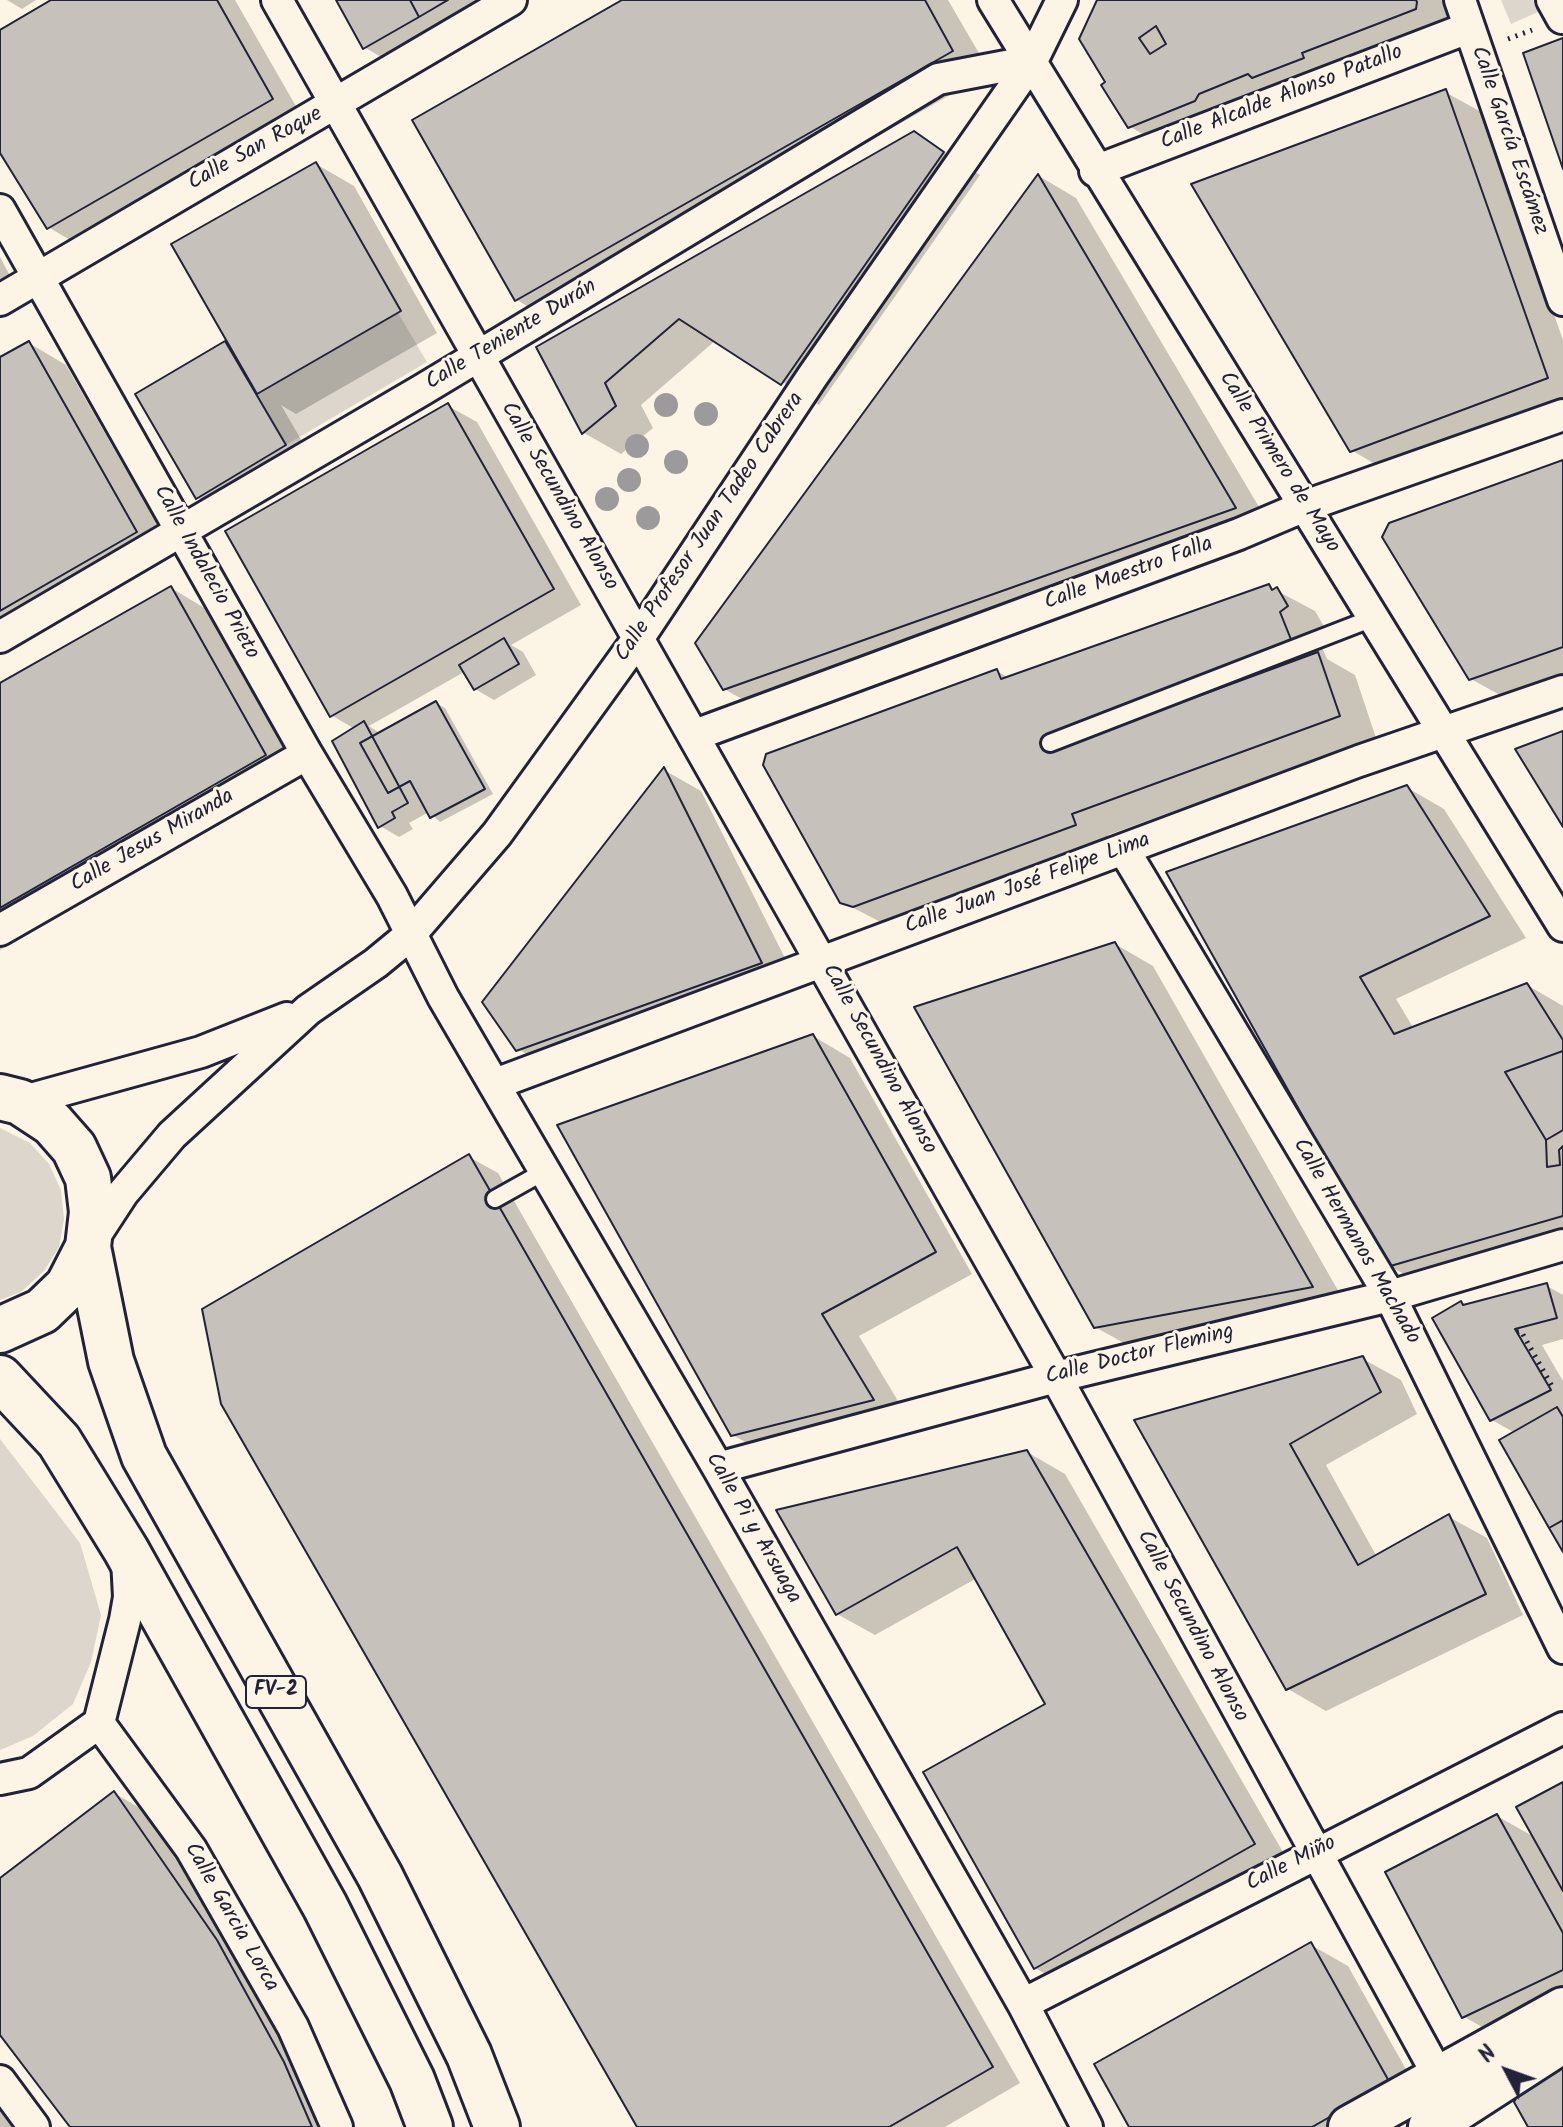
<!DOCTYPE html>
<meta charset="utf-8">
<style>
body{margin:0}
#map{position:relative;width:1563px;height:2127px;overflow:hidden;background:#fcf5e5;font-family:Kalam,sans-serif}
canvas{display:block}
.north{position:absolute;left:1467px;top:2031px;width:80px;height:80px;-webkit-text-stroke:6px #fcf5e5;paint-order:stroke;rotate:311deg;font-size:22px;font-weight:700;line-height:32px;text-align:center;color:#22223b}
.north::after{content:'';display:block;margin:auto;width:28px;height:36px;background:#22223b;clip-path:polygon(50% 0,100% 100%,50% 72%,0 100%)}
</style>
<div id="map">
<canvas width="1563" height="2127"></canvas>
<div class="north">N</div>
</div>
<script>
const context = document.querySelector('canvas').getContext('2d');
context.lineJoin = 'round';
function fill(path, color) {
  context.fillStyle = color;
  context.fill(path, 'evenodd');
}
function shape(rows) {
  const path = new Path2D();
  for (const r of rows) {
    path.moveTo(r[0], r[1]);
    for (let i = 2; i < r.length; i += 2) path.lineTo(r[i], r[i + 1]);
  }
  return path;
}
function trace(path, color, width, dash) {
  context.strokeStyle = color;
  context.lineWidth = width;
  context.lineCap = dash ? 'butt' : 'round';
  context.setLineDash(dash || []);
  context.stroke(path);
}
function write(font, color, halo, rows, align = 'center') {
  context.font = font + ' Kalam,sans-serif';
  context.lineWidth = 6;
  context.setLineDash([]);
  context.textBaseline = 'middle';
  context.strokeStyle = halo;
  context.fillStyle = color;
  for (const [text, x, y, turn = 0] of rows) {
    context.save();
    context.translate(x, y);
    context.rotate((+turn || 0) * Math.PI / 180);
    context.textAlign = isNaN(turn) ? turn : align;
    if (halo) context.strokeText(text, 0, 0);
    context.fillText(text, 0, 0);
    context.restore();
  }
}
const green = shape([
 [1501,0,1533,0,1538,12,1511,24],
 [397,311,427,362,286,445,257,394],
 [0,1128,30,1143,49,1164,61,1190,64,1219,59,1247,44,1271,21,1292,0,1300],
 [0,1439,80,1543,101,1615,91,1662,73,1704,33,1736,0,1750]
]);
const shadow = shape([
 [7,0,36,0,22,9],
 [55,0,235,0,301,115,77,244,48,227,0,150,0,33],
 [338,0,476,0,483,12,393,64,364,47],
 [626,0,948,0,990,72,554,322,517,300],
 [1099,0,1446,0,1454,25,1167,148,1129,126,1108,82],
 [1445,92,1483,113,1563,340,1563,407,1389,472,1351,450],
 [914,133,980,175,819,405,716,340,641,405,653,428,621,454,584,433,538,347],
 [316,164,354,186,437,333,296,414,281,405,314,462,226,514,197,497,225,343,233,347],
 [1039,176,1076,198,1272,529,762,710,724,689],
 [0,257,15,285,0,294],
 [29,343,66,365,174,554,0,653,0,360],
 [448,406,477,422,581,605,511,645,523,652,536,675,494,700,475,689,464,672,369,726,381,734,436,703,445,708,493,794,440,822,429,812,409,823,413,829,399,837,380,826,355,729,331,715],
 [1563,463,1563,681,1509,700,1471,679],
 [1268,586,1315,611,1325,628,1316,634,1327,659,1355,675,1376,738,1108,835,1112,846,892,928,842,902,997,671,1009,678],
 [171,588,208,610,303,777,0,950,0,686],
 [664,770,701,791,798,984,556,1071,518,1049],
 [1406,787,1444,809,1526,938,1396,999,1414,1029,1527,985,1563,1006,1563,1247,1426,1287,1388,1265,1169,873],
 [1115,944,1153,966,1348,1308,1133,1348,1095,1327],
 [813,1036,850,1058,972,1274,859,1336,910,1421,771,1457,733,1435],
 [469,1157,498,1173,1020,2083,945,2127,639,2127],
 [1547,1286,1563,1295,1563,1339,1542,1345,1563,1381,1563,1548,1515,1433,1492,1420,1435,1318,1461,1303,1467,1306],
 [1363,1359,1401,1380,1417,1414,1326,1465,1377,1557,1449,1517,1487,1538,1523,1615,1326,1711,1288,1689,1137,1421],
 [1027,1452,1065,1474,1291,1866,1073,1989,1035,1968,1047,1704,977,1578,875,1635,837,1614],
 [1563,1784,1563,2009,1501,2038,1463,2016,1497,1816,1536,1838],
 [114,1793,152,1815,254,1963,339,2127,73,2127,0,2031,0,1880],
 [1311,1945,1348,1966,1426,2105,1387,2127,1131,2127],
 [0,2100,21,2127,0,2127]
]);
const building = shape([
 [51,0,217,0,273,99,47,229,0,153,0,30,51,0],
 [336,0,410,0,419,17,363,49,336,0],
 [410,0,448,0,419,17,410,0],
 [622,0,925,0,953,51,515,301,412,120,622,0],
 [1097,0,1416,0,1417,2,1416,9,1302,53,1304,58,1252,78,1248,74,1199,94,1195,101,1128,128,1101,85,1105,82,1079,39,1097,0],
 [1156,26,1166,44,1150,54,1139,38,1156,26],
 [1563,38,1563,169,1523,53,1563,38],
 [1446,89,1548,378,1350,452,1191,184,1446,89],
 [914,131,944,152,781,385,679,319,605,383,616,406,582,434,536,347,914,131],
 [316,162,401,311,257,394,171,244,316,162],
 [1038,174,1236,508,723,690,695,643,1038,174],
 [29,341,137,532,0,611,0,357,29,341],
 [225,341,286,445,196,499,135,394,225,341],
 [448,403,554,589,330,717,225,531,448,403],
 [1563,460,1563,647,1469,680,1382,537,1389,523,1563,460],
 [1269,584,1272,590,1277,587,1288,606,1280,612,1292,642,1044,736,1049,751,1318,652,1340,716,1072,814,1076,825,853,907,840,903,763,765,766,754,997,669,1001,679,1269,584],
 [171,586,266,755,0,908,0,683,171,586],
 [504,638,519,664,474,690,459,665,504,638],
 [436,701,485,789,430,818,410,781,388,793,360,743,436,701],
 [364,721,408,803,392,812,395,818,378,828,332,741,364,721],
 [1563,731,1563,827,1515,749,1563,731],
 [664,767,762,963,516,1051,482,1002,664,767],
 [1407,785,1490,916,1360,977,1394,1034,1527,983,1563,1040,1563,1051,1505,1072,1546,1140,1547,1167,1560,1165,1559,1150,1563,1146,1563,1216,1387,1267,1166,872,1407,785],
 [1115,942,1313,1287,1094,1328,914,1007,1115,942],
 [813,1034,936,1252,822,1314,874,1400,731,1436,557,1125,813,1034],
 [1563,1051,1563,1130,1546,1140,1505,1072,1563,1051],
 [469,1154,993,2067,889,2127,637,2127,221,1404,202,1309,469,1154],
 [1547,1283,1557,1318,1515,1329,1551,1390,1490,1421,1432,1318,1461,1301,1463,1305,1547,1283],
 [1363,1356,1381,1392,1290,1444,1358,1565,1449,1514,1486,1594,1286,1690,1134,1420,1363,1356],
 [1557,1407,1563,1417,1563,1520,1549,1528,1499,1440,1557,1407],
 [1027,1450,1255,1844,1034,1969,923,1772,1045,1704,957,1547,836,1615,776,1510,1027,1450],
 [1563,1520,1563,1552,1549,1528,1563,1520],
 [1563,1782,1563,1891,1516,1807,1563,1782],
 [114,1791,217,1940,284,2062,312,2127,70,2127,0,2035,0,1878,114,1791],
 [1497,1814,1563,1933,1563,1970,1462,2018,1385,1872,1497,1814],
 [1311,1942,1390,2083,1312,2127,1129,2127,1094,2064,1311,1942],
 [1563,2063,1563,2127,1528,2127,1514,2102,1522,2085,1563,2063]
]);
const path = shape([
 [1508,39,1532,30],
 [1517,1332,1521,1331,1553,1388]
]);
const lane = shape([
 [1050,743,1373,618],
 [495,1199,545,1171]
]);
const street = shape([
 [277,0,1056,1377,1439,2077],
 [993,0,1563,926],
 [1460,0,1563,300],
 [1552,0,1562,18],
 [1095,171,1468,28],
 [0,210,307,754,392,896,443,997,718,1468,1023,2004,1087,2127],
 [0,300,511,0],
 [0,637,422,390,938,79,1032,61],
 [695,735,1239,534,1305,506,1563,415],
 [1124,850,1390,1296,1563,1648],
 [0,930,307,754],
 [495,1084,1359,761,1563,691],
 [20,1102,201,1052,287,1018],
 [91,1242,123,1193,172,1135,308,1010,376,963,410,935,497,834,640,636,812,377,1032,61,1062,0],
 [718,1468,1056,1377,1390,1296,1563,1245],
 [99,1723,191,1849,293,2027,337,2127],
 [0,1779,29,1773,99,1723,125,1620,129,1597,127,1559],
 [1023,2004,1563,1728],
 [0,2081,34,2127]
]);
const secondary = shape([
 [1350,2127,1563,2009],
 [1430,2127,1563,2041]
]);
const primary = shape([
 [0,1097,20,1102,52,1123,74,1148,88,1178,92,1212,88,1247,68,1286,42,1311,0,1330],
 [88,1247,111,1361,144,1456,380,1876,469,2055,497,2127],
 [0,1378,59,1441,126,1550,325,1906,412,2080,430,2127]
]);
const trees = [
 [666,405],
 [706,414],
 [637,446],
 [676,462],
 [629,480],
 [607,499],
 [648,518]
];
const shields = [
 [276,1692,60]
];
const shieldNames = [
 ["FV-2",276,1692]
];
const streetNames = [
 ["Calle Alcalde Alonso Patallo",1282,99,-21],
 ["Calle García Escámez",1508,141,71],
 ["Calle San Roque",256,150,-29],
 ["Calle Teniente Durán",512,336,-31],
 ["Calle Primero de Mayo",1278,463,58],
 ["Calle Secundino Alonso",558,497,60],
 ["Calle Profesor Juan Tadeo Cabrera",711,528,-56],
 ["Calle Indalecio Prieto",205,573,61],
 ["Calle Maestro Falla",1129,575,-20],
 ["Calle Jesus Miranda",153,842,-30],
 ["Calle Juan José Felipe Lima",1028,885,-20],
 ["Calle Secundino Alonso",878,1060,61],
 ["Calle Hermanos Machado",1355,1242,60],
 ["Calle Doctor Fleming",1140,1356,-14],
 ["Calle Pi y Arsuaga",752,1529,60],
 ["Calle Secundino Alonso",1191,1627,62],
 ["Calle Miño",1292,1865,-27],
 ["Calle Garcia Lorca",230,1918,60]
];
fill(green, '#dcd6cc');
fill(shadow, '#0003');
fill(building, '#c6c1bb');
trace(building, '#22223b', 2);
trace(lane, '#22223b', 22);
trace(street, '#22223b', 36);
trace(secondary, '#22223b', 48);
trace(primary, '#22223b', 50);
trace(path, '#22223b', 5, [2, 6]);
trace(lane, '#fcf5e5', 16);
trace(street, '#fcf5e5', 30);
trace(secondary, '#fcf5e5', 42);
trace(primary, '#fcf5e5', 44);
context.fillStyle = '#9d9a9b';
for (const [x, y] of trees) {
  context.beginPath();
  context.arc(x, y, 12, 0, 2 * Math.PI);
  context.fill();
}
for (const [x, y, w] of shields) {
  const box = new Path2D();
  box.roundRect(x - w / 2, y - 16, w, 32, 6);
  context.fillStyle = '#fcf5e5';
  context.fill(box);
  trace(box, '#22223b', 2);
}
write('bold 20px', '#22223b', null, shieldNames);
write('22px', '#22223b', '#fcf5e5', streetNames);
</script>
